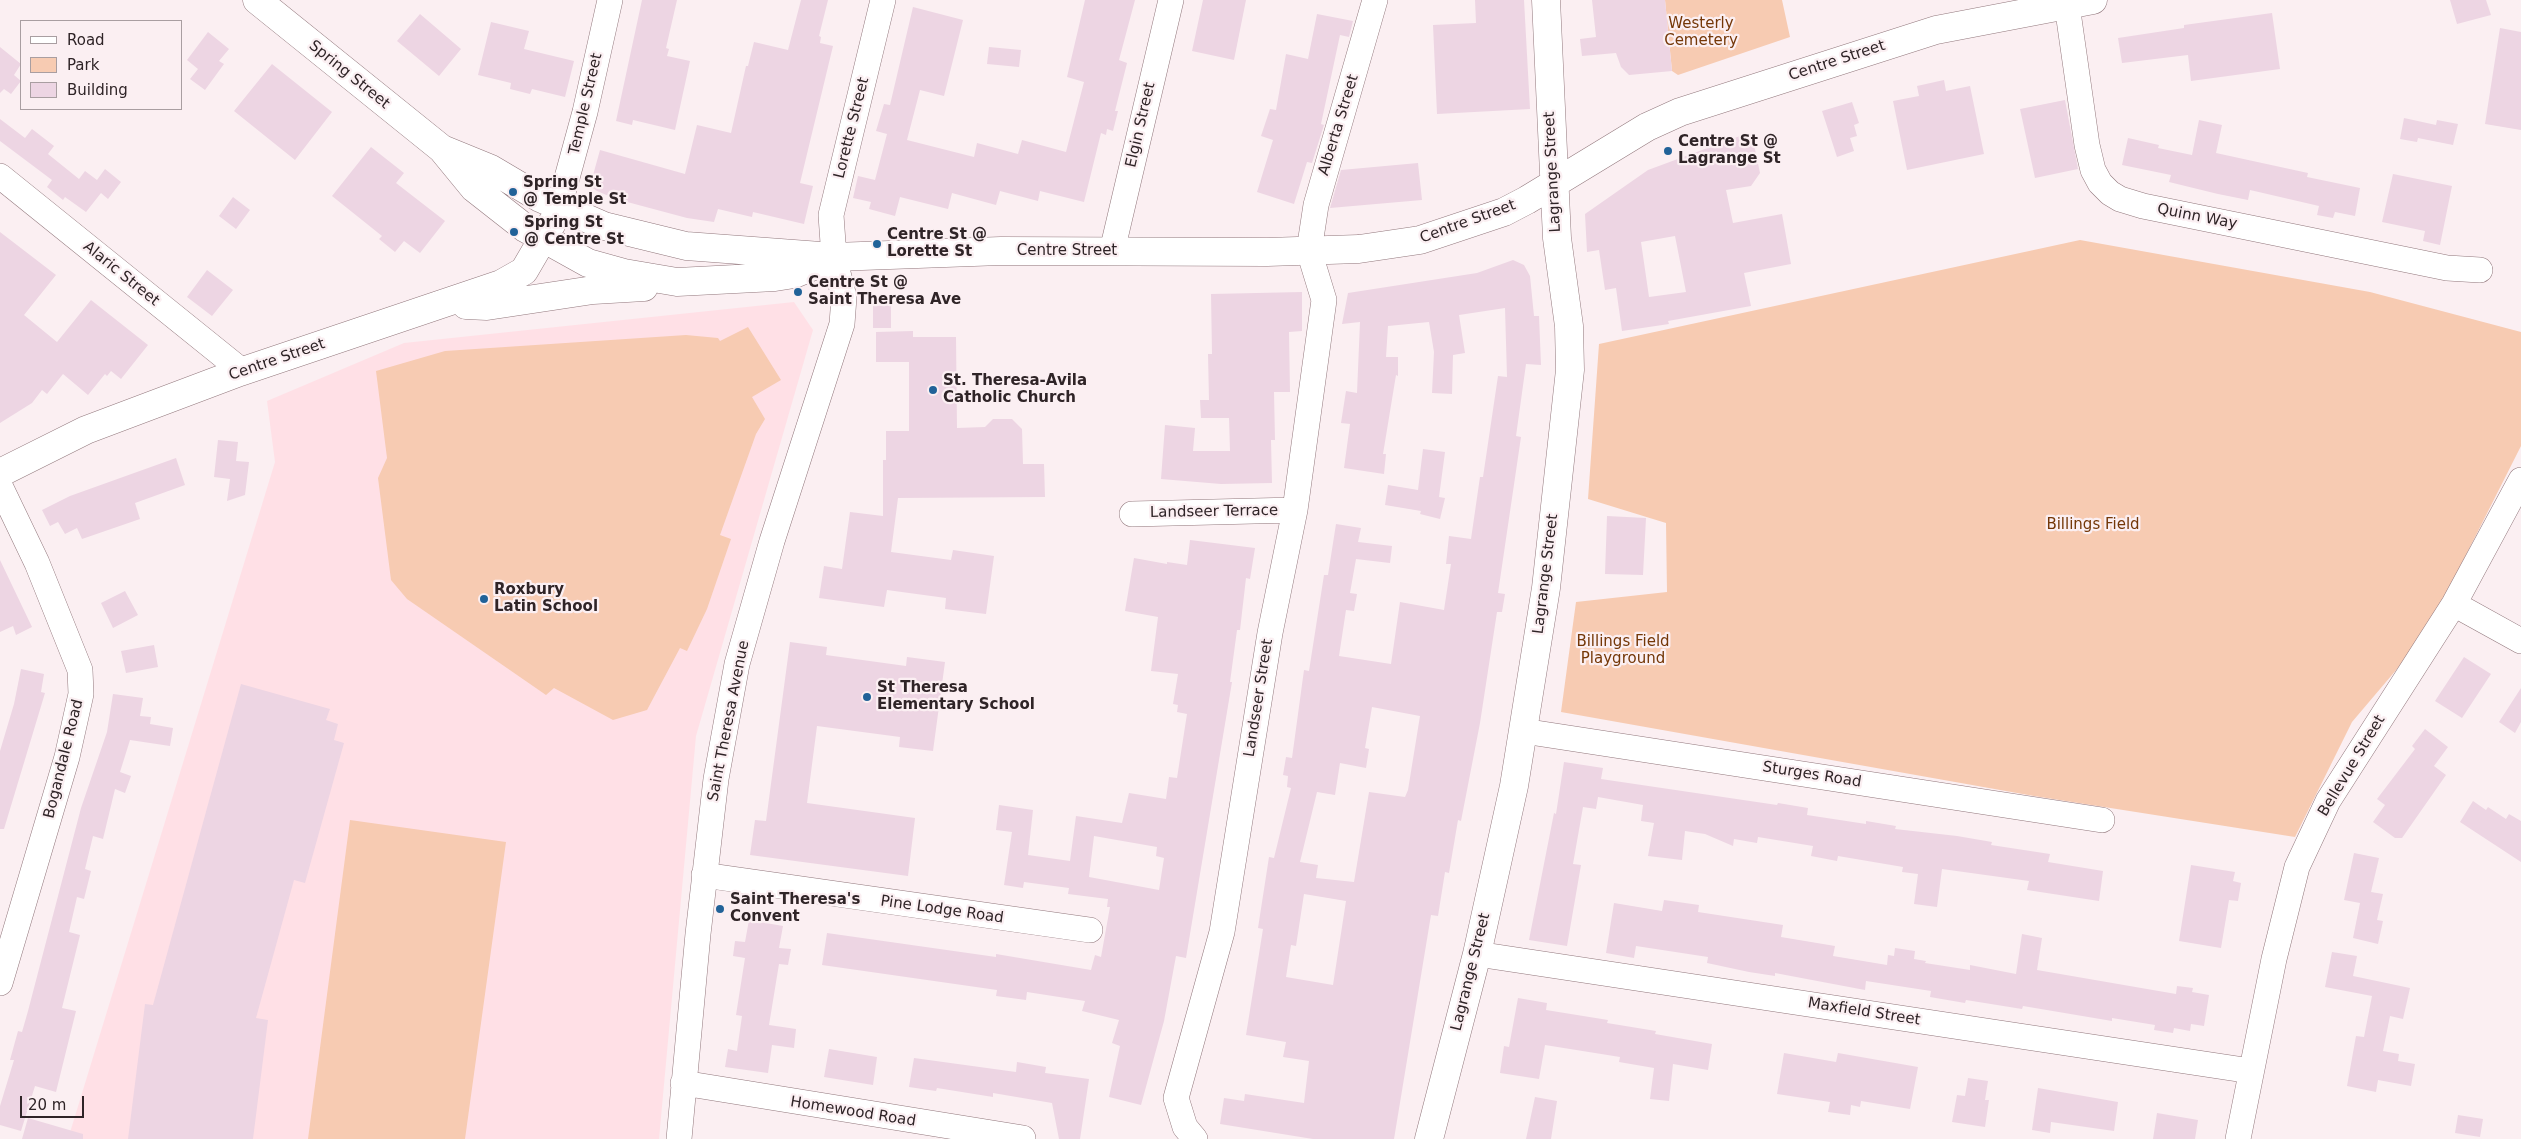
<!DOCTYPE html>
<style>
body{margin:0}
#map{position:relative;width:2521px;height:1139px;overflow:hidden;background:#fbeff2;font-family:"DejaVu Sans",sans-serif}
canvas{display:block}
.legend{position:absolute;left:20px;top:20px;width:162px;height:90px;box-sizing:border-box;background:#fbeff2;border:1px solid #a99ea1;margin:0;padding:6px 9px;list-style:none;font-size:15px;color:#2f2427}
.legend li{display:flex;align-items:center;gap:10px;height:25px}
.legend b{width:25px;border:1px solid #a99ea1}
.scale{position:absolute;left:20px;top:1096px;width:64px;height:22px;box-sizing:border-box;border:2px solid #2f2427;border-top:0;padding-left:6px;font-size:15px;line-height:18px;white-space:nowrap;color:#2f2427;-webkit-text-stroke:4px #fbeff2;paint-order:stroke}
</style>
<div id="map">
<canvas width="2521" height="1139"></canvas>
<ul class="legend">
<li><b style="height:6px;background:#fff"></b>Road</li>
<li><b style="height:14px;background:#f7cbb2"></b>Park</li>
<li><b style="height:14px;background:#edd5e3"></b>Building</li>
</ul>
<div class="scale">20 m</div>
</div>
<script>
const context = document.querySelector('canvas').getContext('2d');
context.lineJoin = 'round';
function fill(path, color) {
  context.fillStyle = color;
  context.fill(path, 'evenodd');
}
function shape(rows) {
  const path = new Path2D();
  for (const r of rows) {
    path.moveTo(r[0], r[1]);
    for (let i = 2; i < r.length; i += 2) path.lineTo(r[i], r[i + 1]);
  }
  return path;
}
function trace(path, color, width, dash) {
  context.strokeStyle = color;
  context.lineWidth = width;
  context.lineCap = dash ? 'butt' : 'round';
  context.setLineDash(dash || []);
  context.stroke(path);
}
function write(font, color, halo, rows, align = 'center') {
  context.font = font + ' "DejaVu Sans",sans-serif';
  context.lineWidth = 4.5;
  context.setLineDash([]);
  context.textBaseline = 'middle';
  context.strokeStyle = halo;
  context.fillStyle = color;
  for (const [text, x, y, turn = 0] of rows) {
    context.save();
    context.translate(x, y);
    context.rotate((+turn || 0) * Math.PI / 180);
    context.textAlign = isNaN(turn) ? turn : align;
    if (halo) context.strokeText(text, 0, 0);
    context.fillText(text, 0, 0);
    context.restore();
  }
}
const built = shape([
 [794,302,813,330,696,736,659,1139,68,1139,275,462,267,401,404,343]
]);
const green = shape([
 [1665,0,1782,0,1790,37,1678,75,1672,71],
 [2080,240,2370,292,2521,332,2521,446,2425,636,2352,722,2295,837,2034,796,1561,712,1576,602,1667,592,1666,523,1588,499,1599,344],
 [748,327,781,380,752,397,765,419,756,434,720,535,731,539,707,609,687,651,680,648,647,710,613,720,554,688,546,695,407,599,391,580,378,478,387,458,376,371,445,351,686,335,718,338,720,341],
 [350,820,506,842,465,1139,308,1139]
]);
const building = shape([
 [642,0,677,0,666,48,669,49,667,56,690,61,675,130,633,120,632,125,616,121],
 [801,0,828,0,819,36,821,37,820,43,833,46,800,183,813,186,804,224,753,212,752,217,718,209,714,222,687,218,616,199,597,191,590,186,600,150,685,174,697,125,731,133,746,66,748,66,754,42,788,50],
 [1085,0,1135,0,1119,60,1127,63,1115,111,1118,111,1113,131,1107,129,1106,135,1101,133,1084,202,1040,191,1038,201,1000,191,996,205,952,193,948,209,900,197,895,216,869,209,871,202,853,198,858,176,875,180,887,134,876,131,884,104,890,105,913,7,963,20,944,96,920,90,907,140,974,157,977,143,1018,154,1022,140,1066,152,1084,82,1067,77],
 [1203,0,1246,0,1234,60,1192,51],
 [1475,0,1524,0,1530,109,1437,114,1433,25,1476,23],
 [1592,0,1665,0,1672,71,1629,75,1621,67,1616,53,1582,56,1580,39,1596,37],
 [2450,0,2486,0,2491,15,2457,24],
 [2272,13,2280,69,2191,81,2188,55,2122,63,2118,38,2184,28,2184,25],
 [420,14,461,49,439,76,397,41],
 [1317,14,1353,21,1349,37,1340,35,1321,124,1324,125,1312,163,1307,162,1294,204,1257,192,1273,140,1261,136,1270,109,1276,110,1286,54,1308,59],
 [491,22,529,31,524,49,574,61,565,97,532,89,530,94,510,89,511,83,478,75],
 [2500,28,2521,32,2521,130,2485,124],
 [208,32,229,49,219,61,224,64,205,90,190,79,198,69,187,60],
 [0,47,21,64,14,75,21,81,11,94,4,89,0,93],
 [989,47,1021,50,1019,67,987,64],
 [272,64,332,112,295,160,234,111],
 [1944,80,1946,91,1970,86,1984,154,1907,170,1893,101,1919,96,1917,86],
 [2065,100,2078,169,2035,178,2020,109],
 [1852,102,1859,123,1854,125,1857,136,1850,138,1854,151,1837,157,1822,111],
 [2404,118,2436,125,2437,120,2458,124,2453,145,2418,138,2417,142,2400,139],
 [0,119,25,138,32,129,54,146,48,154,79,179,85,171,97,180,105,169,121,182,108,199,101,193,86,212,65,197,63,200,47,187,52,180,0,141],
 [2199,120,2222,125,2216,153,2308,173,2307,177,2360,188,2355,216,2335,212,2333,218,2317,215,2319,206,2250,190,2248,200,2218,194,2169,182,2171,175,2122,165,2128,138,2159,145,2158,148,2192,155],
 [1752,135,1760,173,1751,186,1726,190,1733,223,1782,214,1791,264,1744,273,1751,306,1668,321,1669,324,1622,331,1616,288,1605,290,1599,250,1587,252,1585,214,1648,170,1740,136],
 [1675,236,1686,292,1649,297,1641,242],
 [371,147,404,173,396,183,445,221,420,253,404,241,395,252,379,239,382,236,332,196],
 [1418,163,1422,200,1330,208,1341,170],
 [2393,174,2452,186,2440,245,2423,241,2425,231,2382,222],
 [233,197,250,210,236,229,219,216],
 [0,232,56,275,24,315,57,342,91,300,148,345,121,379,111,371,107,376,105,374,88,395,63,374,47,394,42,390,32,403,0,423],
 [1513,260,1524,265,1530,276,1534,316,1539,316,1541,365,1526,364,1516,436,1521,437,1498,593,1505,594,1502,612,1497,612,1480,723,1461,821,1458,820,1449,873,1445,872,1438,916,1431,915,1394,1139,1313,1139,1220,1124,1224,1098,1244,1101,1245,1094,1304,1103,1309,1061,1283,1057,1286,1042,1246,1035,1263,929,1258,928,1269,857,1274,858,1291,788,1287,787,1288,776,1283,775,1286,757,1292,758,1304,670,1309,671,1324,575,1328,575,1336,524,1361,528,1358,542,1392,546,1390,563,1356,559,1350,593,1357,594,1354,611,1346,610,1339,656,1391,664,1400,602,1444,610,1451,564,1446,564,1449,536,1471,539,1480,477,1483,477,1498,376,1507,377,1505,308,1459,315,1465,353,1453,355,1452,394,1432,393,1434,352,1429,322,1388,326,1386,357,1398,357,1398,376,1396,375,1383,454,1386,454,1384,474,1344,468,1350,424,1341,423,1346,391,1357,393,1360,322,1342,324,1348,293,1477,273],
 [1372,707,1420,716,1408,790,1405,797,1369,792,1354,882,1316,878,1318,865,1300,862,1317,792,1335,795,1340,763,1366,768,1369,749,1365,748],
 [1304,894,1346,901,1333,985,1286,977,1291,945,1296,946],
 [207,270,233,290,212,316,187,297],
 [1302,292,1302,331,1289,332,1290,392,1274,392,1275,440,1271,440,1272,483,1221,484,1161,479,1165,425,1195,428,1193,451,1230,451,1229,418,1201,418,1200,400,1209,400,1208,354,1212,354,1211,294],
 [891,305,891,328,873,328,873,306],
 [913,331,913,337,956,337,957,428,985,427,993,419,1012,419,1022,429,1023,464,1044,464,1045,497,898,498,891,552,951,560,953,550,994,556,986,614,945,609,946,598,887,590,884,607,819,598,824,566,842,569,850,512,883,516,883,460,886,460,886,431,909,431,909,362,876,362,876,332],
 [218,440,238,442,236,461,249,462,245,495,227,501,230,479,214,477],
 [1423,449,1445,452,1439,497,1445,498,1440,519,1420,514,1421,511,1385,505,1388,485,1418,490],
 [176,458,185,485,135,503,140,519,82,539,77,528,65,534,58,522,50,526,42,510,70,496],
 [1607,516,1646,518,1643,575,1605,574],
 [1190,540,1255,548,1250,579,1246,578,1240,630,1237,630,1230,682,1232,682,1186,958,1176,956,1164,1021,1141,1105,1109,1097,1120,1046,1112,1043,1119,1020,1082,1011,1085,1001,1027,992,1026,1000,996,996,997,990,822,965,827,933,996,957,996,954,1091,970,1095,955,1101,957,1110,907,1107,907,1108,899,1068,894,1069,888,1024,882,1023,888,1004,885,1012,832,996,830,999,805,1033,810,1028,855,1070,861,1076,816,1122,823,1129,793,1166,799,1169,777,1177,778,1187,714,1177,712,1178,705,1173,704,1178,674,1151,671,1158,617,1125,611,1134,558,1167,564,1167,562,1187,565],
 [1094,836,1157,847,1156,856,1164,858,1159,890,1089,877],
 [0,560,32,627,16,635,13,626,0,632],
 [125,591,138,615,113,628,101,603],
 [790,642,827,647,826,655,906,666,907,657,945,662,933,751,899,747,900,737,817,726,807,803,915,818,908,876,750,855,755,820,766,821],
 [154,645,158,667,126,673,121,651],
 [2464,657,2491,674,2462,718,2435,701],
 [21,669,44,674,41,692,45,693,4,829,0,829,0,751,14,704],
 [241,684,330,709,326,720,338,724,334,740,344,743,305,883,294,880,256,1018,268,1020,253,1139,128,1139,145,1004,153,1005],
 [2521,688,2521,722,2515,733,2499,722],
 [113,694,143,698,140,716,151,717,150,724,173,728,170,746,130,740,120,772,131,776,125,793,115,789,103,839,93,836,85,869,91,871,84,899,77,897,69,932,80,935,62,1008,76,1011,56,1092,35,1086,21,1131,0,1125,0,1106,14,1060,10,1060,18,1031,22,1032,28,1011,81,808,107,732],
 [2425,729,2448,747,2434,766,2446,775,2402,838,2395,838,2373,822,2385,805,2377,799,2415,749,2412,746],
 [1564,762,1603,768,1601,779,1777,805,1778,803,1808,808,1807,815,1866,824,1866,821,1896,826,1895,829,1957,836,1992,842,1991,845,2050,854,2048,862,2103,871,2099,901,2027,890,2029,881,1942,869,1937,907,1914,904,1918,874,1902,872,1903,867,1838,856,1837,861,1811,856,1813,846,1758,837,1757,843,1734,839,1733,846,1705,834,1685,831,1682,860,1648,856,1654,823,1641,821,1643,805,1598,797,1596,809,1583,807,1573,864,1581,865,1567,946,1529,940,1554,813,1556,814],
 [2473,801,2486,810,2488,807,2506,819,2509,814,2521,821,2521,862,2460,822],
 [2354,853,2379,858,2371,892,2383,894,2377,920,2383,921,2378,944,2353,938,2360,903,2344,900],
 [2191,865,2235,872,2233,881,2241,883,2238,901,2229,900,2221,948,2179,941],
 [1664,900,1699,905,1698,912,1783,925,1781,937,1835,946,1833,956,1887,965,1888,955,1894,956,1895,948,1915,951,1914,959,1926,961,1925,963,1970,970,1970,965,2016,974,2022,934,2042,938,2037,970,2176,994,2177,986,2193,988,2192,992,2209,995,2204,1026,2191,1024,2190,1031,2174,1028,2173,1033,2154,1030,2155,1025,2112,1018,2112,1021,2023,1006,2022,1009,1966,1000,1965,1003,1930,997,1931,991,1866,981,1865,990,1775,973,1775,976,1749,972,1707,963,1708,957,1636,946,1634,958,1606,953,1614,903,1662,911],
 [749,920,783,926,779,948,791,949,788,965,779,964,769,1025,796,1029,794,1048,772,1045,768,1073,725,1067,728,1049,737,1051,742,1016,736,1015,745,958,733,956,735,941,745,942],
 [2332,952,2357,956,2353,976,2410,988,2403,1019,2390,1016,2383,1051,2399,1054,2398,1061,2415,1064,2411,1086,2378,1080,2376,1092,2347,1086,2356,1036,2364,1037,2372,996,2325,987],
 [1518,998,1547,1003,1546,1010,1608,1020,1607,1023,1656,1031,1655,1034,1712,1044,1708,1070,1673,1064,1669,1101,1650,1099,1654,1068,1619,1062,1620,1057,1545,1045,1539,1079,1500,1073,1504,1046,1509,1047],
 [829,1049,877,1057,873,1085,824,1077],
 [1784,1053,1836,1062,1838,1053,1918,1067,1910,1109,1861,1101,1860,1107,1851,1105,1850,1115,1828,1112,1830,1102,1777,1094],
 [914,1058,1016,1072,1017,1062,1046,1067,1045,1073,1089,1079,1080,1139,1059,1139,1052,1103,993,1093,993,1097,937,1088,936,1091,909,1087],
 [1968,1078,1988,1081,1985,1100,1989,1100,1985,1127,1952,1122,1957,1095,1965,1096],
 [2038,1088,2118,1102,2114,1131,2051,1122,2050,1133,2032,1130],
 [1535,1097,1557,1101,1551,1139,1526,1139],
 [2157,1113,2198,1120,2195,1139,2153,1139],
 [2458,1115,2483,1119,2480,1137,2455,1133],
 [28,1118,83,1134,83,1139,22,1139]
]);
const street = shape([
 [2067,5,2087,145,2093,170,2100,183,2110,193,2120,199,2143,206,2447,268,2480,270],
 [0,176,242,371],
 [559,207,585,112,610,0],
 [1112,251,1171,0],
 [0,486,37,563,80,670,81,694,67,757,0,983],
 [1132,514,1295,510],
 [2454,604,2521,641],
 [1523,731,2102,820],
 [704,875,1090,930],
 [1477,954,2251,1071],
 [683,1083,1023,1138],
 [679,1139,698,934,716,779,737,664,772,541,842,324,844,297,834,257,831,215,883,0],
 [1195,1139,1185,1127,1176,1098,1222,932,1270,633,1295,510,1324,300,1309,251,1316,205,1375,0],
 [2238,1139,2274,959,2297,867,2328,801,2454,604,2521,480]
]);
const secondary = shape([
 [257,0,442,149,474,188,525,228,588,263,624,273,677,282,775,277,794,274,830,259],
 [442,149,491,169,540,198,604,226,686,246,834,257,1001,251,1267,252,1359,249,1420,240,1504,212,1527,200,1647,127,1680,112,1936,30,2093,0],
 [466,305,487,306,593,290,644,287],
 [0,473,86,430,240,372,501,284,524,271,552,223],
 [1429,1139,1477,954,1514,786,1546,588,1570,370,1569,326,1557,238,1546,0]
]);
const markers = [
 [1668,151,5,"#216298"],
 [513,192,5,"#216298"],
 [514,232,5,"#216298"],
 [877,244,5,"#216298"],
 [798,292,5,"#216298"],
 [933,390,5,"#216298"],
 [484,599,5,"#216298"],
 [867,697,5,"#216298"],
 [720,909,5,"#216298"]
];
const parkNames = [
 ["Westerly",1701,24],
 ["Cemetery",1701,41],
 ["Billings Field",2093,525],
 ["Billings Field",1623,642],
 ["Playground",1623,659]
];
const streetNames = [
 ["Centre Street",1837,61,-18],
 ["Spring Street",349,75,39],
 ["Temple Street",586,104,-77],
 ["Elgin Street",1141,125,-77],
 ["Alberta Street",1339,125,-73],
 ["Lorette Street",852,128,-76],
 ["Lagrange Street",1553,172,-93],
 ["Quinn Way",2197,217,11],
 ["Centre Street",1468,222,-20],
 ["Centre Street",1067,251],
 ["Alaric Street",121,274,39],
 ["Centre Street",277,360,-19],
 ["Landseer Terrace",1214,512,-1],
 ["Lagrange Street",1546,574,-83],
 ["Landseer Street",1259,698,-81],
 ["Saint Theresa Avenue",729,721,-79],
 ["Bogandale Road",64,759,-76],
 ["Bellevue Street",2352,766,-59],
 ["Sturges Road",1812,775,9],
 ["Pine Lodge Road",942,910,8],
 ["Lagrange Street",1471,972,-76],
 ["Maxfield Street",1864,1012,9],
 ["Homewood Road",853,1112,9]
];
const poiNames = [
 ["Centre St @",1678,142],
 ["Lagrange St",1678,159],
 ["Spring St",523,183],
 ["@ Temple St",523,200],
 ["Spring St",524,223],
 ["@ Centre St",524,240],
 ["Centre St @",887,235],
 ["Lorette St",887,252],
 ["Centre St @",808,283],
 ["Saint Theresa Ave",808,300],
 ["St. Theresa-Avila",943,381],
 ["Catholic Church",943,398],
 ["Roxbury",494,590],
 ["Latin School",494,607],
 ["St Theresa",877,688],
 ["Elementary School",877,705],
 ["Saint Theresa's",730,900],
 ["Convent",730,917]
];
fill(built, '#ffe0e6');
fill(green, '#f7cbb2');
fill(building, '#edd5e3');
trace(street, '#92787d', 26);
trace(secondary, '#92787d', 29);
trace(street, '#fff', 25);
trace(secondary, '#fff', 28);
for (const [x, y, r, color] of markers) {
  const dot = new Path2D();
  dot.arc(x, y, r, 0, 2 * Math.PI);
  context.fillStyle = color;
  context.fill(dot);
  trace(dot, '#fbeff2', 2);
}
write('15px', '#743707', '#fbeff2', parkNames);
write('15px', '#2f2427', '#fbeff2', streetNames);
write('bold 15px', '#2f2427', '#fbeff2', poiNames, 'left');
</script>
